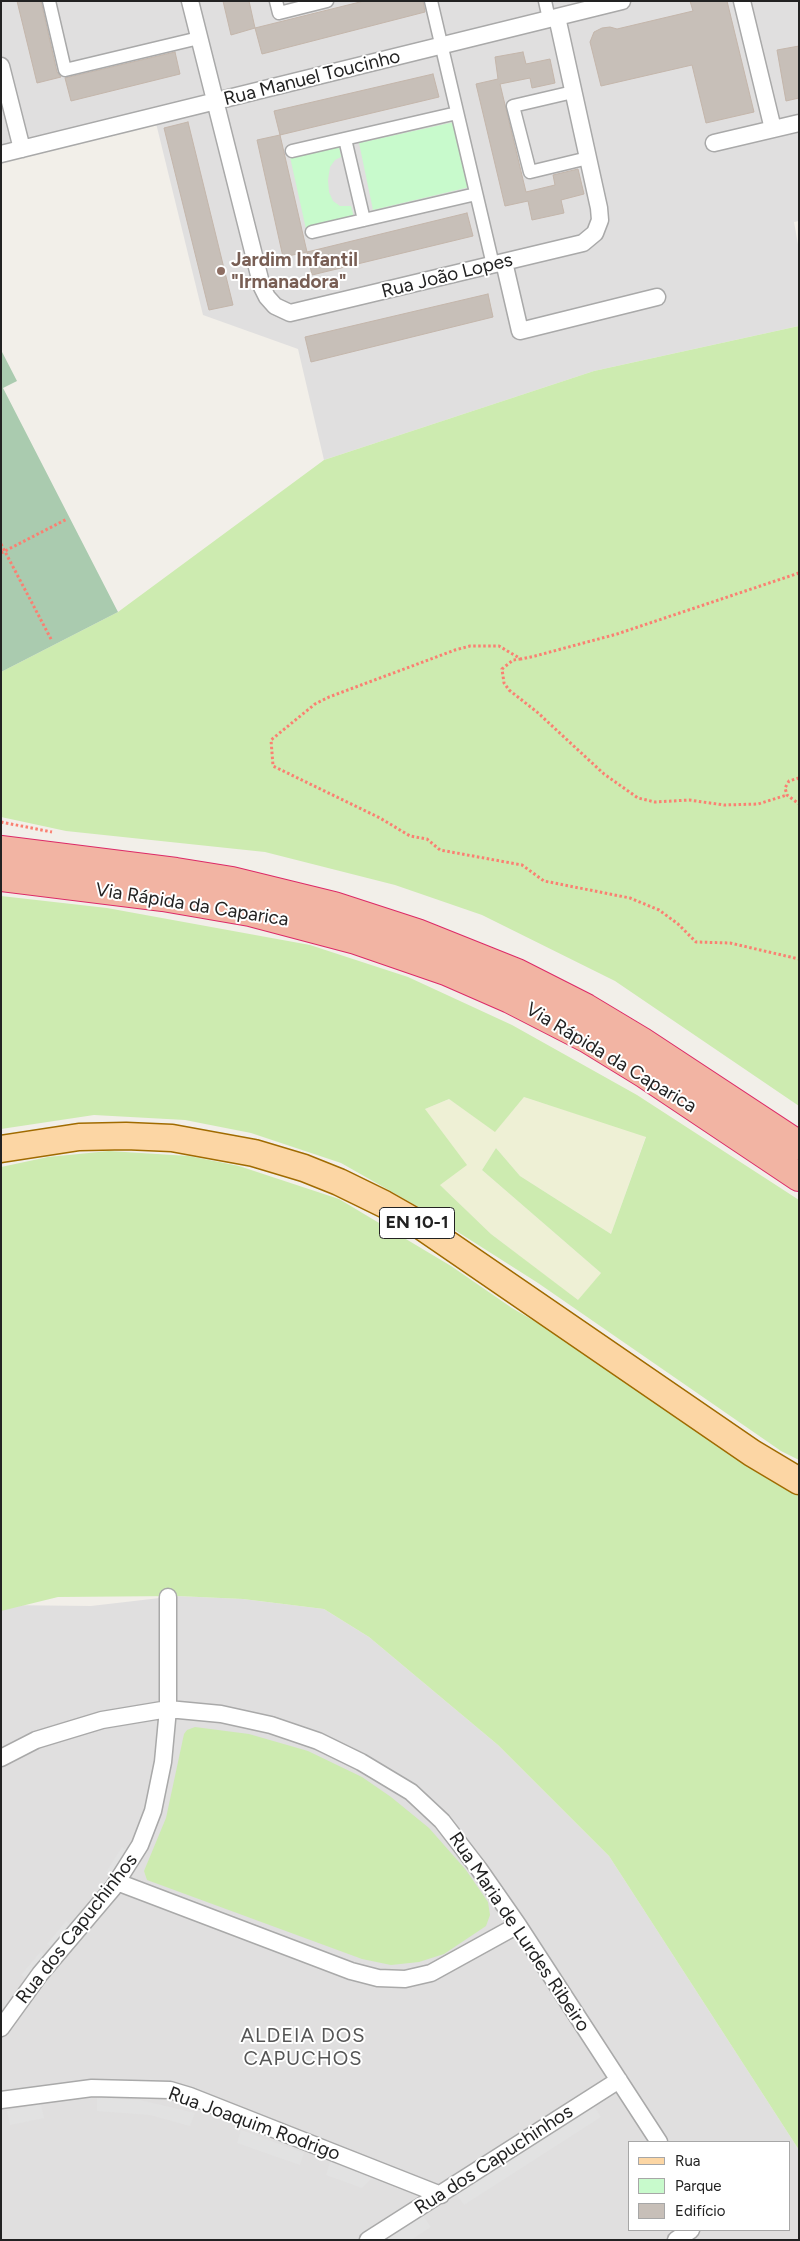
<!DOCTYPE html>
<meta charset="utf-8">
<style>
body{margin:0}
#map{position:relative;width:800px;height:2241px;overflow:hidden;background:#f2efe9;font-family:Figtree,sans-serif}
canvas{display:block}
.frame{position:absolute;inset:0;border:2px solid #222;pointer-events:none}
.legend{position:absolute;left:628px;top:2141px;width:162px;height:90px;box-sizing:border-box;background:#fff;border:1px solid #a7a7a7;margin:0;padding:6px 9px;list-style:none;font-size:15px;color:#222}
.legend li{display:flex;align-items:center;gap:10px;height:25px}
.legend b{width:25px;border:1px solid #a7a7a7}
</style>
<div id="map">
<canvas width="800" height="2241"></canvas>
<div class="frame"></div>
<ul class="legend">
<li><b style="height:6px;background:#fcd6a4"></b>Rua</li>
<li><b style="height:14px;background:#c8facc"></b>Parque</li>
<li><b style="height:14px;background:#c7bfb8"></b>Edifício</li>
</ul>
</div>
<script>
const context = document.querySelector('canvas').getContext('2d');
context.lineJoin = 'round';
function fill(path, color) {
  context.fillStyle = color;
  context.fill(path, 'evenodd');
}
function shape(rows) {
  const path = new Path2D();
  for (const r of rows) {
    path.moveTo(r[0], r[1]);
    for (let i = 2; i < r.length; i += 2) path.lineTo(r[i], r[i + 1]);
  }
  return path;
}
function trace(path, color, width, dash) {
  context.strokeStyle = color;
  context.lineWidth = width;
  context.lineCap = dash ? 'butt' : 'round';
  context.setLineDash(dash || []);
  context.stroke(path);
}
function write(font, color, halo, rows, align = 'center') {
  context.font = font + ' Figtree,sans-serif';
  context.lineWidth = 4;
  context.setLineDash([]);
  context.textBaseline = 'middle';
  context.strokeStyle = halo;
  context.fillStyle = color;
  for (const [text, x, y, turn = 0] of rows) {
    context.save();
    context.translate(x, y);
    context.rotate((+turn || 0) * Math.PI / 180);
    context.textAlign = isNaN(turn) ? turn : align;
    if (halo) context.strokeText(text, 0, 0);
    context.fillText(text, 0, 0);
    context.restore();
  }
}
const residential = shape([
 [1,1,799,1,799,221,794,222,799,250,799,326,594,371,324,460,298,349,203,315,154,115,1,153],
 [177,1596,243,1599,324,1609,369,1637,498,1745,609,1856,799,2150,799,2240,1,2240,1,1605,91,1606],
 [629,2142,789,2142,789,2230,629,2230]
]);
const farmland = shape([
 [524,1097,646,1136,611,1234,520,1176,496,1148,482,1170,601,1273,578,1301,491,1234,440,1185,425,1109,449,1099,495,1131]
]);
const grass = shape([
 [799,326,799,1106,615,981,482,915,395,885,265,852,66,831,1,817,1,672,118,612,324,460,594,371],
 [1,896,107,908,310,945,408,977,512,1025,637,1095,799,1200,799,1460,781,1451,538,1283,417,1206,341,1163,251,1133,185,1120,94,1115,1,1129],
 [524,1097,646,1137,611,1234,520,1176,496,1148,482,1170,601,1273,578,1300,491,1234,440,1185,467,1165,425,1109,449,1099,495,1132],
 [109,1151,189,1156,239,1166,339,1199,451,1266,512,1308,596,1357,799,1494,799,2150,609,1856,498,1745,369,1637,324,1609,243,1599,177,1596,58,1597,1,1611,1,1167,48,1157],
 [195,1727,249,1734,308,1751,362,1777,391,1797,429,1828,466,1870,488,1902,490,1915,486,1926,444,1954,419,1962,391,1965,362,1959,147,1880,144,1871,166,1818,184,1734,187,1730]
]);
const cemetery = shape([
 [1,350,17,381,3,388,118,612,1,672]
]);
const park = shape([
 [459,121,474,186,373,210,359,143],
 [339,146,341,157,335,160,330,167,328,180,329,192,333,201,340,206,351,206,354,217,306,229,290,157]
]);
const parking = shape([
 [122,1847,128,1851,112,1877,106,1872],
 [66,1921,71,1925,52,1948,47,1944],
 [41,1951,46,1956,27,1979,21,1975],
 [97,2098,140,2100,195,2113,190,2126,150,2115,97,2111],
 [41,2104,44,2118,10,2125,7,2111],
 [594,2106,601,2117,464,2205,456,2194],
 [241,2130,304,2153,300,2165,237,2143],
 [330,2162,362,2174,372,2178,362,2188,326,2175],
 [423,2215,431,2227,411,2240,386,2240]
]);
const building = shape([
 [17,1,41,1,57,72,61,77,37,83,17,1],
 [223,1,249,1,255,28,231,35,223,1],
 [364,1,423,1,425,12,262,54,255,28,364,1],
 [690,1,727,1,754,112,706,123,692,65,601,86,590,42,594,32,602,28,610,27,617,29,693,11,690,1],
 [799,46,799,98,786,101,777,50,799,46],
 [175,52,180,74,71,101,65,78,175,52],
 [523,52,526,64,550,59,555,83,532,88,530,78,500,84,526,192,555,185,553,175,578,169,584,194,561,200,564,213,532,220,528,201,505,206,476,84,498,79,495,57,523,52],
 [433,74,439,97,280,135,274,111,433,74],
 [188,122,233,305,209,310,164,128,188,122],
 [280,135,307,252,283,257,257,140,280,135],
 [467,213,473,236,312,275,307,252,467,213],
 [488,294,493,317,311,362,305,337,488,294]
]);
const path = shape([
 [1,544,52,641],
 [1,553,67,519],
 [799,573,617,634,535,656,521,659,499,646,470,646,455,650,329,697,315,704,271,740,273,766,380,818,410,836,427,839,440,850,522,865,544,881,630,898,659,910,678,924,696,942,730,943,799,959],
 [521,659,513,660,502,669,504,683,509,690,537,712,604,774,638,798,655,802,689,800,724,805,758,804,787,795],
 [799,778,789,781,785,788,787,795,799,804],
 [1,822,52,832]
]);
const pedestrian = shape([
 [49,1,65,70,199,38],
 [276,1,279,13,327,1],
 [431,1,493,265],
 [545,1,549,19],
 [573,92,513,106,530,172,588,158],
 [345,139,364,220],
 [292,151,457,113],
 [312,232,476,194]
]);
const minor = shape([
 [190,1,262,287,267,297,275,306,290,313,583,243,595,233,600,220,599,208,557,17],
 [742,1,773,129],
 [1,66,22,149],
 [714,143,799,123],
 [1,154,622,1],
 [504,262,520,331,657,297],
 [1,1758,36,1740,102,1720,168,1709,221,1714,271,1725,318,1741,361,1762,411,1792,442,1821,479,1869,518,1925,659,2142],
 [117,1882,351,1971,378,1978,405,1979,431,1973,518,1925],
 [1,2028,40,1974,113,1888,140,1845,153,1811,163,1762,168,1709,168,1597],
 [1,2100,92,2088,170,2090,190,2096,441,2195],
 [368,2240,619,2080],
 [676,2240,691,2230]
]);
const primary = shape([
 [1,1149,79,1137,126,1136,172,1138,254,1153,304,1168,339,1182,384,1204,414,1221,752,1453,799,1481]
]);
const trunk = shape([
 [1,850,176,872,232,881,334,906,417,933,517,973,586,1008,641,1041,799,1145],
 [1,877,163,897,250,912,356,940,446,971,510,999,588,1039,645,1074,799,1177]
]);
const markers = [
 [221,271,5,"#8d6e63"]
];
const shields = [
 [417,1223,75]
];
const shieldNames = [
 ["EN 10-1",417,1223]
];
const streetNames = [
 ["Rua Manuel Toucinho",312,78,-14],
 ["Rua João Lopes",447,276,-14],
 ["Via Rápida da Caparica",192,905,9],
 ["Via Rápida da Caparica",611,1058,31],
 ["Rua dos Capuchinhos",77,1929,-52],
 ["Rua Maria de Lurdes Ribeiro",519,1932,56],
 ["Rua Joaquim Rodrigo",254,2124,20],
 ["Rua dos Capuchinhos",494,2160,-33]
];
const educationNames = [
 ["Jardim Infantil",231,260],
 ["\"Irmanadora\"",231,282]
];
const neighbourhoodNames = [
 ["ALDEIA DOS",303,2036],
 ["CAPUCHOS",303,2059]
];
fill(residential, '#e0dfdf');
fill(farmland, '#eef0d5');
fill(grass, '#cdebb0');
fill(cemetery, '#aacbaf');
fill(park, '#c8facc');
fill(parking, '#e2e2e2');
fill(building, '#c7bfb8');
trace(building, '#c4b6ab', 1);
trace(pedestrian, '#a9a9a9', 15);
trace(minor, '#a9a9a9', 19);
trace(primary, '#a06b00', 29);
trace(trunk, '#dc2a67', 30);
trace(path, '#fa8072', 3, [2.5, 2.5]);
trace(pedestrian, '#fff', 12);
trace(minor, '#fff', 16);
trace(primary, '#fcd6a4', 26);
trace(trunk, '#f2b4a3', 28);
for (const [x, y, r, color] of markers) {
  const dot = new Path2D();
  dot.arc(x, y, r, 0, 2 * Math.PI);
  context.fillStyle = color;
  context.fill(dot);
  trace(dot, '#fff', 2);
}
for (const [x, y, w] of shields) {
  const box = new Path2D();
  box.roundRect(x - w / 2, y - 15.5, w, 31, 4);
  context.fillStyle = '#fff';
  context.fill(box);
  trace(box, '#222', 1);
}
write('bold 18px', '#222', null, shieldNames);
write('19px', '#222', '#fff', streetNames);
write('bold 19px', '#785e54', '#fff', educationNames, 'left');
context.letterSpacing = '1px';
write('20px', '#555', '#fff', neighbourhoodNames);
context.letterSpacing = '0px';
</script>
